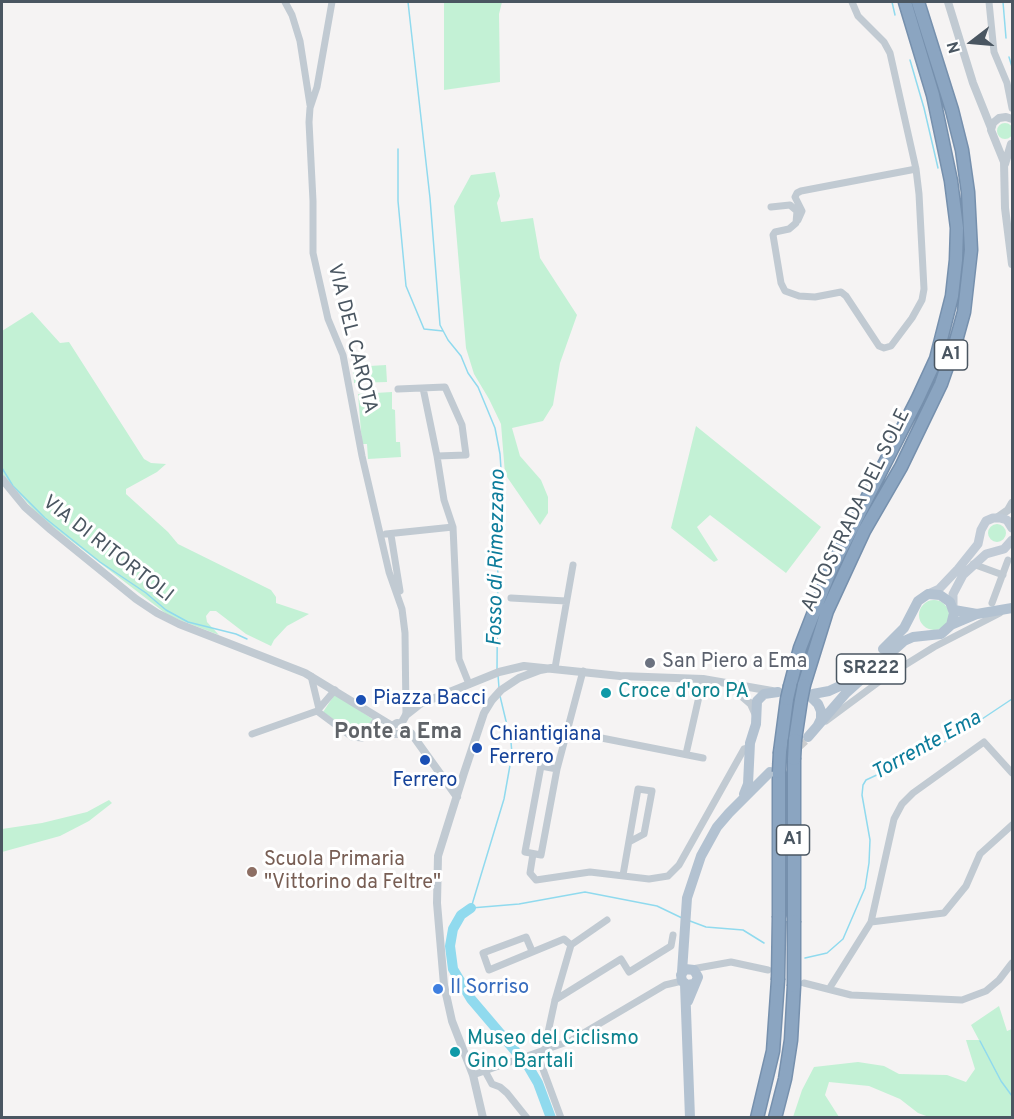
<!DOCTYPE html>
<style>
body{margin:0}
#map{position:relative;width:1014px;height:1119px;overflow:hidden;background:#f5f3f3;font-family:Overpass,sans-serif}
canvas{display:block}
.frame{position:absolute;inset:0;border:3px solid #4a5661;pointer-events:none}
.north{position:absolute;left:942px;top:12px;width:60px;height:60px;-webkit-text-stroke:4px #fff;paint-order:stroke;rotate:254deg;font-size:16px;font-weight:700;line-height:24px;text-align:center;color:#4a5661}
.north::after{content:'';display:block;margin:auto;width:21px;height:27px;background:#4a5661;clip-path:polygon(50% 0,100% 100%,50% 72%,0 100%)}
</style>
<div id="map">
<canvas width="1014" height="1119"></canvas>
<div class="frame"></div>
<div class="north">N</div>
</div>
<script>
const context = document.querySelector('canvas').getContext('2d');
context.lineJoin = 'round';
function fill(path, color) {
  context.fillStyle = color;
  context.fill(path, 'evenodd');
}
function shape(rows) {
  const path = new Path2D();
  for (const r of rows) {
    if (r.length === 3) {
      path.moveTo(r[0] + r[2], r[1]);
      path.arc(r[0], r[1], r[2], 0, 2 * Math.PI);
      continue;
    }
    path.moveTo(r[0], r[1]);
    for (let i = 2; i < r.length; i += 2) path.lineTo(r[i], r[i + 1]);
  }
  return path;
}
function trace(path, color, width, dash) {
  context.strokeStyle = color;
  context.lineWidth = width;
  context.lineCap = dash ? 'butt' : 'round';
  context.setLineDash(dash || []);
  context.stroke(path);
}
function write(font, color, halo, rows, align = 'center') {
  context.font = font + ' Overpass,sans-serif';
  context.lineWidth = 6;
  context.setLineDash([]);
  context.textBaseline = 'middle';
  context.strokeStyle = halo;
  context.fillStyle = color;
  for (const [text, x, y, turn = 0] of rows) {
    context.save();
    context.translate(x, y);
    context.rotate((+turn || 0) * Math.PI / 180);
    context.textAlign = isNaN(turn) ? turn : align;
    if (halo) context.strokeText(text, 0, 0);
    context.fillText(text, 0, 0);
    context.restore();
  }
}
const green = shape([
 [444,2,502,2,499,14,500,82,444,90],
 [1005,131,8],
 [495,172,500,196,497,203,501,222,533,218,540,258,577,315,560,363,553,405,543,421,512,428,520,456,541,480,548,497,548,513,540,525,505,474,501,424,489,399,474,374,466,348,454,206,471,175],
 [32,312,60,343,69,342,144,459,151,463,166,464,157,472,126,489,126,494,168,532,178,544,271,590,276,597,276,603,309,614,287,626,274,640,271,646,246,634,216,611,210,611,206,616,207,622,219,635,169,616,39,516,2,474,2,331],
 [386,365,387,382,354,383,353,367],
 [392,392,392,409,395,410,396,442,400,442,401,457,368,459,367,444,362,444,358,394],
 [696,426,821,527,786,573,710,515,697,527,718,560,714,562,671,528],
 [997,533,9],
 [934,615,15],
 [335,694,374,720,362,735,355,734,323,712],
 [109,800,112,803,89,821,60,836,2,852,2,829,42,823,87,812],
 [999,1006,1007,1031,1012,1029,1012,1117,929,1117,918,1113,900,1099,869,1086,829,1082,825,1095,839,1117,793,1117,802,1090,814,1067,858,1062,884,1066,899,1074,947,1075,966,1082,975,1069,966,1040,979,1040,971,1025]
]);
const stream = shape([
 [408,2,430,198,440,325,448,340,461,356,468,373,478,387,495,428,500,454,502,484,498,547,497,670],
 [892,2,895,15],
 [1003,2,1006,38],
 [1009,57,1012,67],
 [910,60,924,108,938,168],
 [398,149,398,201,406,286,424,329,443,331],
 [2,468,13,486,45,518,100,562,146,593,166,610,188,622,236,634,247,639],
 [498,675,499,688],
 [500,696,511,742,512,754,504,799,471,908,519,904,585,892,657,906,682,918],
 [690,921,706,927,743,930,764,943],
 [805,958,827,953,843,939,865,888,869,863,870,840,862,795,863,785,866,780,926,752,964,731,1012,699],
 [980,1041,1001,1081,1012,1096]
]);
const river = shape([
 [471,908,461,915,453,929,450,946,453,969,471,999,528,1066,538,1083,551,1118]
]);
const primaryTunnel = shape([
 [775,767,808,737]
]);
const minor = shape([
 [285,2,292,15,300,41,310,105],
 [332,2,317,87,310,108,309,122,313,201,313,253,328,319,343,355,362,456,389,572,402,609,405,633,406,715],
 [989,2,994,52,1007,83,1012,108],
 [771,207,790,205,797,211,796,223,789,229,775,232,773,235,781,283,785,291,799,296,815,297,841,292,846,296,879,346,884,348,891,346,912,318,922,300,924,289,919,194,916,169,890,53,884,42,858,16,852,2],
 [798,220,802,211,795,197,797,193,801,191,916,169],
 [423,388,437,456,444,500,453,527,459,659,469,684],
 [398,389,445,387,462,425,466,455,437,456],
 [386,534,453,527],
 [391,535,400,591],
 [973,564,1003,575],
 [511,598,566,601],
 [992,603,1008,560],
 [555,668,573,565],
 [311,676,319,709],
 [335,690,317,711,352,737,362,738,378,718],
 [826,721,884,678,934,647,1000,613],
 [566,731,703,758],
 [252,734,317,711],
 [686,754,703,679],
 [541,766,557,769,541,855,525,852,541,766],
 [557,769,583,671],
 [533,854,530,873,536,880,590,872,649,879,668,876,679,865,744,749,748,748,750,750],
 [623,875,638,789,652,791,644,834,629,842],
 [871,922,894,819,902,804,913,793,984,742,1012,773],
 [532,951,526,937,483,953,489,970,564,939,571,945],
 [692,969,731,962,768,970],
 [804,983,851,995,962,1000,986,991,999,980,1012,963],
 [829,989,871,922,944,913,966,886,980,854,1012,825],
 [555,1000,621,959,629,972,671,946,673,935],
 [544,1051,555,1000,571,945,607,920],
 [537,1053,561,1118],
 [485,1071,492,1084,500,1087,507,1093,527,1118],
 [473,1075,570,1041,665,985,682,981]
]);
const tertiary = shape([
 [948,2,973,83,991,128],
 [1012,119,1006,117,999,118,993,123,991,130,1004,162,1005,208,1012,264],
 [1005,164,1011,144],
 [2,479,25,507,51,530,136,599,157,613,179,624,305,673,392,726,397,723,401,724],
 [998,517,1008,510,1012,503],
 [729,685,751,704,756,715],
 [401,724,406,715,420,704,499,672,524,666,620,676,703,679,772,691],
 [392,726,391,731,395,734,400,734,403,729],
 [403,729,411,733,457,797],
 [483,1118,473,1075,452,1021,444,985,437,903,438,856,464,773,484,713,492,700,501,690,519,678,540,670,551,668]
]);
const secondary = shape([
 [928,594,939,589,958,569,978,544,981,530,986,521,993,518,1000,518,1007,520,1012,528],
 [953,608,953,594,963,575,986,554,1004,549,1012,540]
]);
const primary = shape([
 [954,610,977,614,1012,608],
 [883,649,904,628,918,601,928,594,940,595,950,602,954,613,951,625],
 [813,694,829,691,842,685,871,659],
 [812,698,818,704,821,711,821,719,818,725],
 [808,737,846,693,904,641,913,637,941,634,951,625,977,614],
 [744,794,748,784,750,743,756,724,757,701,764,694,778,692],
 [682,972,687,898,701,856,717,827,729,813,770,772],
 [685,984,690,1118],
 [688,1001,698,977,694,970,685,969,681,975,682,981,687,985,694,984]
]);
const motorway = shape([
 [804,685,827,611,864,531,901,467,941,384,956,341,964,312,971,250,968,192,962,150,952,110,918,2],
 [790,686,800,648,830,571,918,398,936,359,952,296,956,260,957,228,951,181,933,95,905,2],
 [795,740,801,700],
 [780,752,787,699],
 [794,759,794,921],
 [779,772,779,916],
 [757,1118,773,1051,778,980],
 [775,1118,785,1079,791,1040,794,986]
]);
const motorwayBridge = shape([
 [787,699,790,686],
 [801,700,804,685],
 [794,759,795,740],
 [779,772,780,752],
 [778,980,779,916],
 [794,986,794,921]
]);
const markers = [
 [650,663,6,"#6b7280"],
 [606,693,6,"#0f9aa8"],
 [361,700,6,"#1a4fb4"],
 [477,748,6,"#1a4fb4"],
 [425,760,6,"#1a4fb4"],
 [252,872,6,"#8d6e63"],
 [438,989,6,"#3f7fe0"],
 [455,1052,6,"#0f9aa8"]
];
const shields = [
 [951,355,33],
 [871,669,69],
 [793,840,33]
];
const shieldNames = [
 ["A1",951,355],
 ["SR222",871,669],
 ["A1",793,840]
];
const streetNames = [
 ["VIA DEL CAROTA",351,339,76],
 ["AUTOSTRADA DEL SOLE",857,511,-64],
 ["VIA DI RITORTOLI",107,550,38]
];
const worshipNames = [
 ["San Piero a Ema",662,663]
];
const cultureNames = [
 ["Croce d'oro PA",618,693],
 ["Museo del Ciclismo",467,1040],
 ["Gino Bartali",467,1063]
];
const transitNames = [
 ["Piazza Bacci",373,700],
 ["Chiantigiana",489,736],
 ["Ferrero",489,759],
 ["Ferrero",425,782,"center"]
];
const educationNames = [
 ["Scuola Primaria",264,861],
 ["\"Vittorino da Feltre\"",264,884]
];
const shopNames = [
 ["Il Sorriso",450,989]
];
const waterNames = [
 ["Fosso di Rimezzano",498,558,-89],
 ["Torrente Ema",927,747,-29]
];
const quarterNames = [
 ["Ponte a Ema",398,734]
];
fill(green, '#c3f1d5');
trace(stream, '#90daee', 1.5);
trace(river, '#90daee', 10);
trace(primaryTunnel, '#caccce', 10, [10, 5]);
trace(motorway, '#7690ad', 15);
trace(minor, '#c1cad2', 7);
trace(tertiary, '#c1cad2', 8);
trace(secondary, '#c1cbd6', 9);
trace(primary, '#b3c2d1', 10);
trace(motorway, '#8ba5c1', 12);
trace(motorwayBridge, '#7690ad', 15, []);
trace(motorwayBridge, '#8ba5c1', 12);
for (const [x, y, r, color] of markers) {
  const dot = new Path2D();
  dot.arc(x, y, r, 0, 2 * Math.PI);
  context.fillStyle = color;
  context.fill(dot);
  trace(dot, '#fff', 2);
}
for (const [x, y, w] of shields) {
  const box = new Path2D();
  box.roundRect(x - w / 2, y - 15, w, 30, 4.5);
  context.fillStyle = '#fff';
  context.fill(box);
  trace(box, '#4a5661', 1.5);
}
write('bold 18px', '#4a5661', null, shieldNames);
write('20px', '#4a5661', '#fff', streetNames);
write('20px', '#5b616d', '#fff', worshipNames, 'left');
write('20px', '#0d838f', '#fff', cultureNames, 'left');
write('20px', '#164399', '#fff', transitNames, 'left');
write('20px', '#785e54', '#fff', educationNames, 'left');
write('20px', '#366cbe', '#fff', shopNames, 'left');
write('italic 21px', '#0c7c9b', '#fff', waterNames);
write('bold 22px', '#5f6368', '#fff', quarterNames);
</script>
